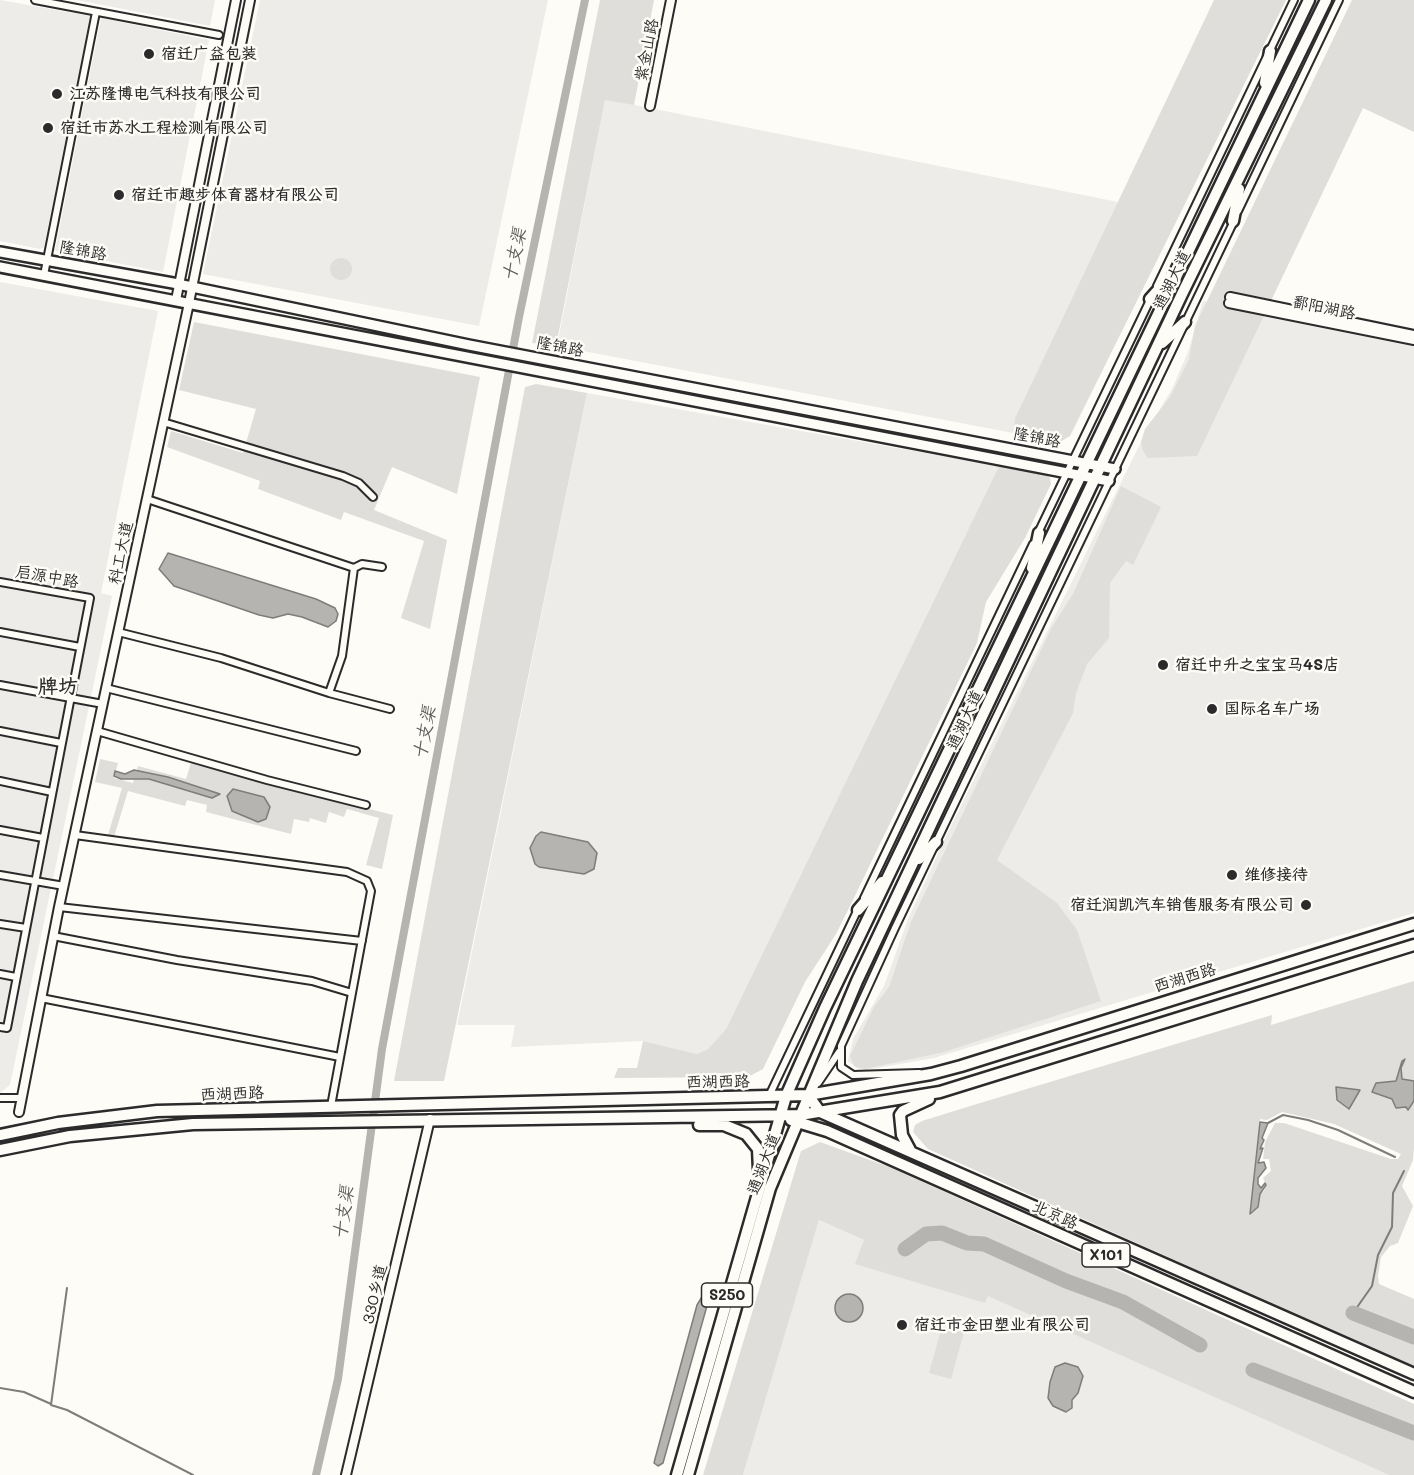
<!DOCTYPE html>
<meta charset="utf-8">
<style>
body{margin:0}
canvas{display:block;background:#fdfcf7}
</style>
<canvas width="1414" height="1475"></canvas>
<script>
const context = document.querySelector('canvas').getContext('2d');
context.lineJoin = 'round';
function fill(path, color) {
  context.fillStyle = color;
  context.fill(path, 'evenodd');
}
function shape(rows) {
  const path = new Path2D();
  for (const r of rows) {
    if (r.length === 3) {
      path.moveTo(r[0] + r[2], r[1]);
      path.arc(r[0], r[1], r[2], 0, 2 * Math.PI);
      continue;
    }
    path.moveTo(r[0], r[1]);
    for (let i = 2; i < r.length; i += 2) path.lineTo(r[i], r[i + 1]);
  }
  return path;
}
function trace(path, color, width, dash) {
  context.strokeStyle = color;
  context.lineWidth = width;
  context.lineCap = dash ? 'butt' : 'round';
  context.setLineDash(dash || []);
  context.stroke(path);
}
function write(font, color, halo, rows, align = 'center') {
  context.font = font + ' Mali,"LXGW WenKai TC",sans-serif';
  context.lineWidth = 5;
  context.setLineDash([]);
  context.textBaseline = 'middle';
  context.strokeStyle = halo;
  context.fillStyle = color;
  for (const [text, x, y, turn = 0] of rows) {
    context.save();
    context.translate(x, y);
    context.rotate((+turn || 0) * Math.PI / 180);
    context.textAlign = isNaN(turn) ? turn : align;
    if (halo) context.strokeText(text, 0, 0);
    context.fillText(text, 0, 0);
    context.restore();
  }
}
const built = shape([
 [0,0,90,16,44,247,40,249,0,241],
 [77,0,215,0,210,26],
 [260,0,548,0,479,326,203,274],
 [101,18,209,40,163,272,55,251],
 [605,99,1118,202,1015,418,1013,433,557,346],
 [0,282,158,311,101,593,112,596,10,1085,0,1093],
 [1203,301,1414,344,1414,913,934,1058,866,1070,858,1069,848,1061,853,1039,884,986,908,919,946,836,1145,434,1172,389,1188,352],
 [587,393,999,466,726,1029,708,1049,697,1054,643,1041,511,1047,515,1025,457,1025],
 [819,1220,1389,1475,743,1475]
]);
const green = shape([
 [600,0,654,0,634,105,605,100,556,346,532,343],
 [1214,0,1286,0,1070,436,1060,442,1013,433,1015,418],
 [1352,0,1414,0,1414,132,1363,108,1197,456,1148,458,1143,451,1141,442,1145,429,1170,397,1189,359,1195,326],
 [341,269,11],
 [194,322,480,377,457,494,392,467,374,510,447,540,430,629,401,618,424,541,344,512,341,520,258,489,260,481,167,447,171,431,243,453,256,409,179,390],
 [536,384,587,393,444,1081,394,1081,525,387],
 [999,466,1045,474,1050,478,1051,484,1025,538,986,602,977,643,850,906,836,934,805,982,763,1069,748,1077,614,1078,618,1068,637,1068,643,1041,697,1054,708,1049,726,1029],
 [1121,486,1161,507,1133,565,1126,561,1110,583,1109,638,1087,664,1076,693,1073,713,997,860,1057,903,1077,930,1101,1001,944,1052,865,1069,854,1066,850,1056,874,1007,889,987,911,922,1052,627,1073,594],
 [100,759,118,763,114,778,133,783,138,766,186,779,191,763,393,815,382,869,366,865,379,818,347,809,344,817,329,812,326,823,310,818,309,822,294,819,291,834,206,812,207,805,187,800,185,806,128,791,114,837,108,835,122,788,95,782],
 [1414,981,1414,1147,1413,1160,1402,1186,1413,1206,1398,1243,1390,1246,1381,1257,1378,1276,1379,1284,1414,1299,1414,1368,928,1149,913,1132,915,1125,922,1121,967,1107,1272,1015,1271,1025],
 [1282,1112,1334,1124,1401,1154,1398,1159,1391,1159,1284,1123,1275,1123,1265,1142,1263,1159,1269,1159,1271,1171,1263,1178,1266,1185,1264,1191,1260,1194,1250,1214,1260,1119,1267,1120],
 [820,1142,892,1168,1414,1404,1414,1475,1389,1475,988,1296,985,1303,855,1264,864,1240,819,1220,743,1475,703,1475,801,1151],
 [942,1326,964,1332,951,1379,929,1373]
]);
const water = shape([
 [168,553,316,599,335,608,338,614,336,621,328,627,302,617,288,614,273,618,259,615,174,586,159,569,168,553],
 [134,770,168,777,220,794,212,798,149,779,121,779,114,776,115,771,125,774,134,770],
 [233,789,264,797,270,807,266,819,258,822,232,811,227,796,233,789],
 [541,832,588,842,597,853,594,869,584,874,539,867,535,864,530,848,536,836,541,832],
 [1405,1059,1401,1068,1402,1079,1414,1081,1414,1101,1408,1110,1406,1107,1396,1108,1392,1099,1372,1092,1376,1083,1396,1081,1402,1061,1405,1059],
 [1336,1087,1360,1090,1349,1109,1337,1100,1336,1087],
 [1260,1122,1268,1123,1262,1138,1264,1140,1260,1149,1263,1148,1258,1163,1264,1162,1266,1168,1258,1178,1258,1184,1261,1188,1265,1183,1266,1185,1260,1194,1258,1207,1250,1214,1260,1122],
 [706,1290,710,1290,710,1295,663,1463,658,1466,654,1463,655,1459,697,1305,706,1290],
 [849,1308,14],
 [1065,1363,1078,1367,1083,1376,1078,1393,1072,1400,1072,1408,1066,1412,1053,1406,1048,1398,1050,1382,1055,1367,1065,1363]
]);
const stream = shape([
 [1268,1123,1283,1115,1308,1120,1338,1130,1395,1157],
 [67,1288,51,1405,67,1410,193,1475],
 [1353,1313,1372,1286,1378,1255,1392,1227,1393,1193,1404,1171],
 [0,1388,24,1392,51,1404]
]);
const canal = shape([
 [316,1475,338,1379,382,1049,519,317,585,0]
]);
const river = shape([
 [905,1249,926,1234,942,1233,967,1243,984,1244,1066,1281,1123,1302,1200,1345],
 [1353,1313,1414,1337],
 [1253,1370,1414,1433]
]);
const minor = shape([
 [35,0,219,35],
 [1238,211,1339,0],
 [44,275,96,12],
 [1157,286,1294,0],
 [163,422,343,476,359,483,373,497],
 [147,499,354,568,362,564,382,567],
 [1037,535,1151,298],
 [0,582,90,598,7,1028,0,1027],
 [0,632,80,647],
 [118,632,221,658,329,693,390,709],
 [0,685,103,704],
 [106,688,356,751],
 [329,693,342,656,354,568],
 [0,731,61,743],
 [97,731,267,780,366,805],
 [0,781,52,792],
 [0,830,43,838],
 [75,835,347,872,367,881,371,891,331,1106],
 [0,875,64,886],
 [864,898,1033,544],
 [59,907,362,941],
 [0,924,26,928],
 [53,936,177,960,312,981,352,993],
 [0,974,16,977],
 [41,998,340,1057],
 [919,1073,853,1075,841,1067,841,1046,895,928,1234,221],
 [818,1083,839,1052],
 [769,1096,858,909],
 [0,1098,18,1098]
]);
const tertiary = shape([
 [650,106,671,0],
 [1230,297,1414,335],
 [176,300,236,0],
 [1229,303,1414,340],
 [19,1112,59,907,189,303,250,0],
 [346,1475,430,1119]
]);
const secondary = shape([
 [0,252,173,283,469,345,1115,469],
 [0,267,1109,481]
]);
const primary = shape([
 [1265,83,1270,51],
 [1233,221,1239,189],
 [1150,299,1175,271],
 [1162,343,1185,322],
 [1032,568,1039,533],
 [919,859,936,842],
 [858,910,882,882],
 [808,1095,820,1112,1414,1374],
 [791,1120,827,1131,1414,1392],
 [699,1125,724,1125,746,1134,758,1149,759,1170],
 [0,1135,58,1123,157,1111,808,1095,931,1074,961,1066,1414,924],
 [0,1150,70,1136,193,1124,800,1115,940,1092,1414,945],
 [910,1150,902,1135,900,1115,903,1111,929,1099],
 [677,1475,786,1096,825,1008,1309,0],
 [688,1475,770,1188,857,981,1182,294,1326,0]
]);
const markers = [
 [149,54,6,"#2b2b2b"],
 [57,94,6,"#2b2b2b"],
 [48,128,6,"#2b2b2b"],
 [119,195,6,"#2b2b2b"],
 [1163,665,6,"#2b2b2b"],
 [1212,709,6,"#2b2b2b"],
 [1232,875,6,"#2b2b2b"],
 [1306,905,6,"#2b2b2b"],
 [902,1325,6,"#2b2b2b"]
];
const shields = [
 [1106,1255,48],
 [727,1295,51]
];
const shieldNames = [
 ["X101",1106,1255],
 ["S250",727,1295]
];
const streetNames = [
 ["紫金山路",647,50,-79],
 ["隆锦路",83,251,10],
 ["通湖大道",1172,280,-64],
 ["鄱阳湖路",1324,308,11],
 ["隆锦路",560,347,11],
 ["隆锦路",1037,438,11],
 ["科工大道",121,553,-78],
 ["启源中路",47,577,10],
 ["通湖大道",965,720,-65],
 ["西湖西路",1185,978,-17],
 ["西湖西路",718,1082,-1],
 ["西湖西路",232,1094,-2],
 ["通湖大道",764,1164,-69],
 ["北京路",1055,1215,24],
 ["330乡道",375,1294,-77]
];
const poiNames = [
 ["宿迁广益包装",161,54],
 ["江苏隆博电气科技有限公司",69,94],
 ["宿迁市苏水工程检测有限公司",60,128],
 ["宿迁市趣步体育器材有限公司",131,195],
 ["宿迁中升之宝宝马4S店",1175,665],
 ["国际名车广场",1224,709],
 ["维修接待",1244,875],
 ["宿迁润凯汽车销售服务有限公司",1294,905,"right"],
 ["宿迁市金田塑业有限公司",914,1325]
];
const waterNames = [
 ["十支渠",515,255,-78],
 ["十支渠",425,733,-79],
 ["十支渠",344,1213,-82]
];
const quarterNames = [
 ["牌坊",58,687]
];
fill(built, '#edece8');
fill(green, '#dfdeda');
fill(water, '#b5b4b1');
trace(water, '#7e7d7b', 1.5);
trace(stream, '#7e7d7b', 2);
trace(canal, '#b5b4b1', 8);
trace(river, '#b5b4b1', 15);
trace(minor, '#2b2b2b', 10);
trace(tertiary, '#2b2b2b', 12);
trace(secondary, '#2b2b2b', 14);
trace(primary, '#2b2b2b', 15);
trace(minor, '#fdfcf7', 6);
trace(tertiary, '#fdfcf7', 8);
trace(secondary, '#fdfcf7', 9);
trace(primary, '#fdfcf7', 10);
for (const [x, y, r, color] of markers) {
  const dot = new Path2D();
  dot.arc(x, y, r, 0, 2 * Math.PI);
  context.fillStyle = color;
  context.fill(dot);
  trace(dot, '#fdfcf7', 2);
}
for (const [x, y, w] of shields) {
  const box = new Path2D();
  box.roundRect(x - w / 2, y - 12, w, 24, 4.5);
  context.fillStyle = '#fdfcf7';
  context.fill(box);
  trace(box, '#2b2b2b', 1.5);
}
write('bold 15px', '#2b2b2b', null, shieldNames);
write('16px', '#2b2b2b', '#fdfcf7', streetNames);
write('bold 16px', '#2b2b2b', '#fdfcf7', poiNames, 'left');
write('italic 18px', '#5b5b5a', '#fdfcf7', waterNames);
write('bold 20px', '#2b2b2b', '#fdfcf7', quarterNames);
</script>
